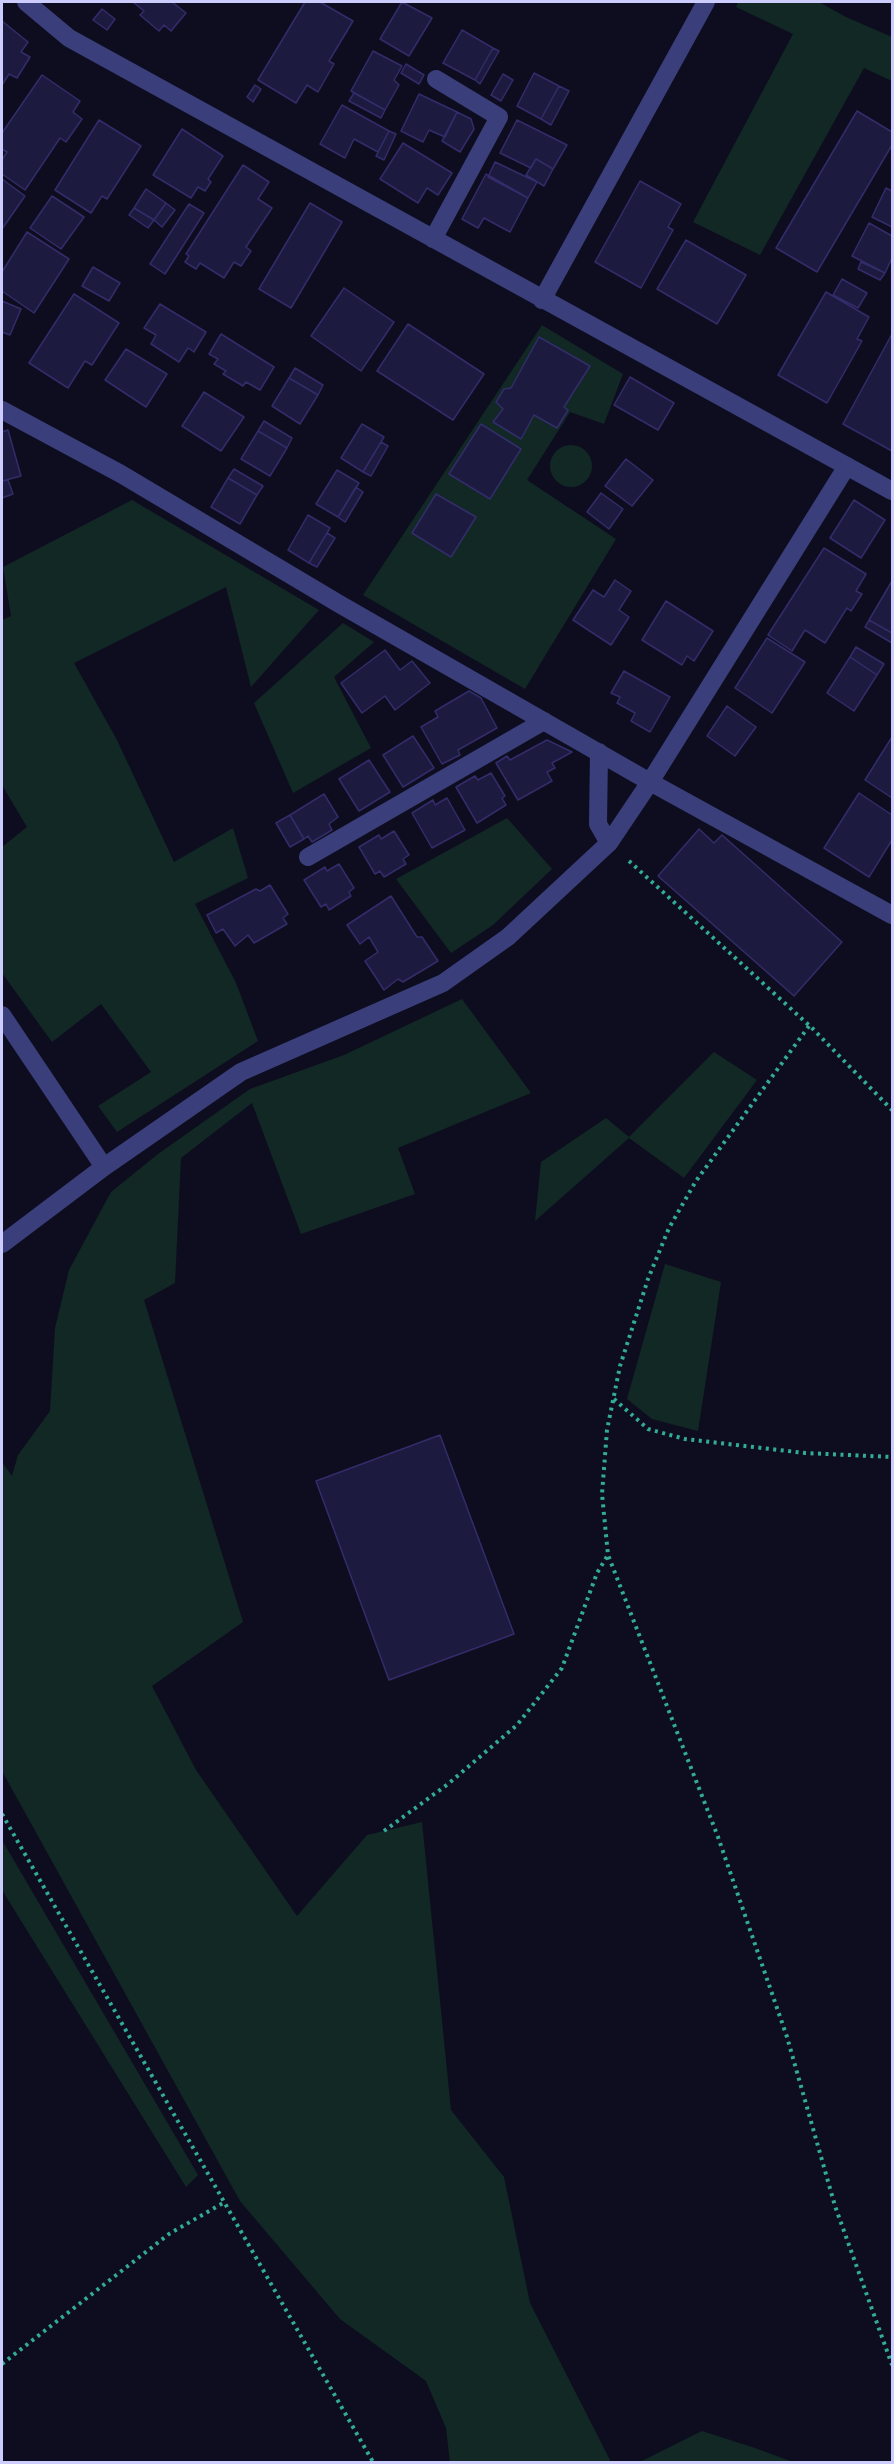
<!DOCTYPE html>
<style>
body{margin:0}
#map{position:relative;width:894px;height:2464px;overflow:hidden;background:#0e0d1f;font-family:"Exo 2",sans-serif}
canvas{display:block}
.frame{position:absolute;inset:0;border:3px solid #cdcdfd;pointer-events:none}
</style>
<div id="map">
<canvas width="894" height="2464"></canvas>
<div class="frame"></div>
</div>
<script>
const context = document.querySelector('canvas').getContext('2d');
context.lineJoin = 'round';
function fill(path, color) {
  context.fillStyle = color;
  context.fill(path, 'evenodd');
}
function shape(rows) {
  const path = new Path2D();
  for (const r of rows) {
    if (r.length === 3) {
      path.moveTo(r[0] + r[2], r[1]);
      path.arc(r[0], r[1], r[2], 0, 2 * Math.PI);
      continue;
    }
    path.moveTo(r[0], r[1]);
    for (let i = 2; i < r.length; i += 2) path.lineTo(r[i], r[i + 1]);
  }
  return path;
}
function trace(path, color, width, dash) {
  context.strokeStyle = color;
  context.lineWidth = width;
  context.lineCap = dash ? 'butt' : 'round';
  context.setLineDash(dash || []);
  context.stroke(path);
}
const green = shape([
 [738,2,819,2,846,17,892,37,892,81,864,68,760,255,693,222,793,34,736,7],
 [542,325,623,374,604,424,570,412,527,480,616,539,525,689,363,595],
 [571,466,21],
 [132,500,319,610,251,687,226,587,74,663,117,740,174,862,233,828,248,878,195,904,236,983,258,1041,117,1132,98,1106,151,1072,101,1004,52,1042,2,973,2,847,27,827,2,785,2,620,11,616,3,567],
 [343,623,374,642,334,677,371,748,293,793,254,703],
 [507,818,552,869,493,925,451,953,396,879],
 [462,999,531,1093,398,1148,415,1194,301,1234,252,1103,181,1158,175,1283,144,1300,243,1622,152,1686,196,1770,297,1916,367,1835,422,1822,451,2110,504,2177,530,2303,611,2462,450,2462,446,2428,426,2381,340,2319,240,2201,2,1771,2,1462,12,1476,18,1455,50,1411,55,1328,69,1270,111,1192,158,1154,250,1089,344,1055],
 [714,1052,757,1080,684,1178,629,1138,535,1221,541,1162,606,1118,629,1137],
 [665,1264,721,1282,698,1431,652,1419,627,1399],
 [2,1840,198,2175,186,2187,2,1890],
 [702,2431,755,2448,793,2462,640,2462]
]);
const building = shape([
 [133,2,172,2,186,13,171,31,164,25,159,31,140,15,144,11,133,2],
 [305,2,320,2,353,21,329,61,334,64,318,92,307,85,296,103,258,80,305,2],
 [402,2,432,18,409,56,380,39,402,2],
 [102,9,115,19,107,30,93,20,102,9],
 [2,21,28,42,21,52,30,57,17,78,9,74,2,85,2,21],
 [462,30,493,48,475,80,443,63,462,30],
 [493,48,499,51,480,84,475,80,493,48],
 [373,51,402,66,394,80,399,85,385,110,351,91,373,51],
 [406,64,424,75,419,84,401,73,406,64],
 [534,73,559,86,541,119,517,106,534,73],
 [503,74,513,80,501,101,491,95,503,74],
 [42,75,80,101,73,112,82,119,66,142,60,138,25,190,2,174,2,160,7,152,2,149,2,133,42,75],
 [255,85,261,89,253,102,247,97,255,85],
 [559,86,569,91,551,125,541,119,559,86],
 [354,93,385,110,381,118,349,101,354,93],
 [419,94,457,112,445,137,429,130,423,142,401,131,419,94],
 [342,105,389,131,378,152,354,139,345,158,320,144,342,105],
 [857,111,892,132,892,145,817,272,776,248,857,111],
 [457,112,471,119,474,129,460,152,442,141,457,112],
 [99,120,141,146,107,199,102,196,91,213,55,190,99,120],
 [517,120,567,145,553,169,536,159,531,168,500,153,517,120],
 [182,129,223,156,208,179,211,182,205,191,198,187,191,198,153,175,182,129],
 [389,131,396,134,384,160,376,156,389,131],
 [403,143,452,173,438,195,427,188,418,203,380,179,403,143],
 [536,159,553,169,544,186,526,175,536,159],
 [495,162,537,182,528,198,488,177,495,162],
 [243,165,269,182,258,199,272,208,246,247,251,251,241,266,234,262,224,278,200,263,196,269,185,262,189,256,186,254,243,165],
 [486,174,528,198,510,232,484,218,478,228,462,219,486,174],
 [2,179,25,196,2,229,2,179],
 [640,181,681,204,668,227,673,230,641,288,595,262,640,181],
 [886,188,892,191,892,227,872,217,886,188],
 [146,189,166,203,154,220,134,208,146,189],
 [52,196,84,217,61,249,30,228,52,196],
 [166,203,175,210,162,227,154,220,166,203],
 [310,203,342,222,291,308,259,289,310,203],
 [189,204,204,213,165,274,150,264,189,204],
 [134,208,154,220,148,228,129,215,134,208],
 [869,223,892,236,892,258,885,273,852,256,869,223],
 [27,232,69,259,34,313,2,291,2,272,27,232],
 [686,240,746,275,717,324,657,289,686,240],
 [861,262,885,273,880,280,858,269,861,262],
 [93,267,120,283,109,301,82,286,93,267],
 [842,279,867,293,858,308,833,295,842,279],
 [344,288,394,322,361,371,311,336,344,288],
 [826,292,869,317,857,339,862,341,827,403,778,375,826,292],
 [74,294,119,323,92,365,85,361,68,388,29,363,74,294],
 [2,301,21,309,10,335,2,332,2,301],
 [160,304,206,332,194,352,188,348,179,362,151,344,156,335,144,328,160,304],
 [408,324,484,374,453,420,377,371,408,324],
 [221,334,274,367,260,390,246,382,243,386,223,374,226,371,214,364,218,359,209,354,221,334],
 [892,334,892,451,843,424,892,334],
 [539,337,590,366,564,407,568,410,557,428,534,415,521,439,493,422,503,409,496,402,504,389,511,388,539,337],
 [126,349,167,374,146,407,105,380,126,349],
 [295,368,323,385,318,395,289,378,295,368],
 [630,377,674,403,658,430,614,405,630,377],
 [289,378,318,395,300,424,272,406,289,378],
 [204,392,244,417,221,451,182,426,204,392],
 [264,421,292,438,287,448,258,431,264,421],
 [362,424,384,437,363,472,341,458,362,424],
 [481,424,521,449,490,499,449,474,481,424],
 [8,430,21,476,2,481,2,432,8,430],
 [258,431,287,448,270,476,241,459,258,431],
 [381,442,388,446,371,476,363,472,381,442],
 [626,459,653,480,632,506,605,486,626,459],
 [234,469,263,486,257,495,228,478,234,469],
 [337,470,359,483,338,517,316,504,337,470],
 [228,478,257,495,240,524,211,507,228,478],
 [8,480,13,494,2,498,2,481,8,480],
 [356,487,363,492,345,522,338,517,356,487],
 [601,493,623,509,609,529,587,512,601,493],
 [436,494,476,517,451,557,412,533,436,494],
 [854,500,885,520,861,558,830,538,854,500],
 [308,515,330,528,309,563,288,550,308,515],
 [327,533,335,538,317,567,309,563,327,533],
 [824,548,866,574,856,591,862,594,851,611,847,608,825,643,805,630,792,651,768,635,824,548],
 [615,580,631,591,619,610,629,617,611,645,573,620,593,590,604,597,615,580],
 [892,581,892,633,869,620,892,581],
 [666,601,713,631,694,661,687,656,682,665,642,640,666,601],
 [869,620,892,633,892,643,865,627,869,620],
 [767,638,805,662,772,713,735,688,767,638],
 [856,647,884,664,877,675,850,657,856,647],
 [385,650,400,670,412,661,430,683,395,710,385,696,362,713,341,683,385,650],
 [850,657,877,675,854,711,827,693,850,657],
 [624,671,670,697,650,732,631,721,635,713,617,703,620,697,611,693,624,671],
 [469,691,481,698,497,728,458,750,460,755,442,764,421,727,438,717,435,711,469,691],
 [727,706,756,727,735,756,707,736,727,706],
 [413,736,434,768,403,787,383,755,413,736],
 [892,737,892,798,865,780,892,737],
 [547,740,572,752,552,763,555,768,547,772,552,781,518,800,496,763,507,756,510,760,547,740],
 [369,760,390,792,359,811,339,779,369,760],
 [491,773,505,796,502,798,506,805,477,823,456,787,475,776,478,780,491,773],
 [859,793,892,815,892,840,869,877,824,848,859,793],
 [324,794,338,817,329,824,332,830,312,842,308,836,304,839,290,815,324,794],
 [447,798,465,830,432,848,412,813,433,800,435,805,447,798],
 [290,815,304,839,290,847,276,823,290,815],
 [699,829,714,843,722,835,842,942,794,996,658,876,699,829],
 [394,831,409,855,403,859,406,864,384,877,380,871,375,874,359,847,379,835,381,839,394,831],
 [339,864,354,888,349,892,351,896,329,910,326,904,321,907,304,880,325,867,327,871,339,864],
 [270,885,288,914,283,918,287,924,254,943,248,935,235,946,223,929,216,933,207,915,256,889,260,891,270,885],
 [391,896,417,937,422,937,438,961,403,982,398,979,384,990,365,961,378,952,369,937,360,944,347,925,391,896],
 [440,1435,514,1634,389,1680,316,1481,440,1435]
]);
const path = shape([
 [629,861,812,1028,892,1110],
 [809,1026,696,1181,669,1228,648,1279,620,1366,607,1430,602,1494,608,1555,718,1837,787,2037,835,2206,892,2365],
 [614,1399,648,1429,685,1439,805,1453,892,1457],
 [2,1814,373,2462],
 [384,1831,448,1784,517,1725,562,1668,597,1573,608,1555],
 [2,2364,169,2234,223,2203]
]);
const minor = shape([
 [26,2,69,38,892,491],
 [433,239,499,117,436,79],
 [542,300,706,2],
 [2,410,121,474,341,605,650,782,892,915],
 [599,752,598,824,609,843],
 [308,857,544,721],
 [2,1015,104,1167],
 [2,1244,104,1167,241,1072,443,983,508,937,609,843,650,782,847,466]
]);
fill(green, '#112825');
fill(building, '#1d1a3f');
trace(building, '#322d6a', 1.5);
trace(path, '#32ac97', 4, [3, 4.5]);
trace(minor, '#3a3f7c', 18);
</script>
